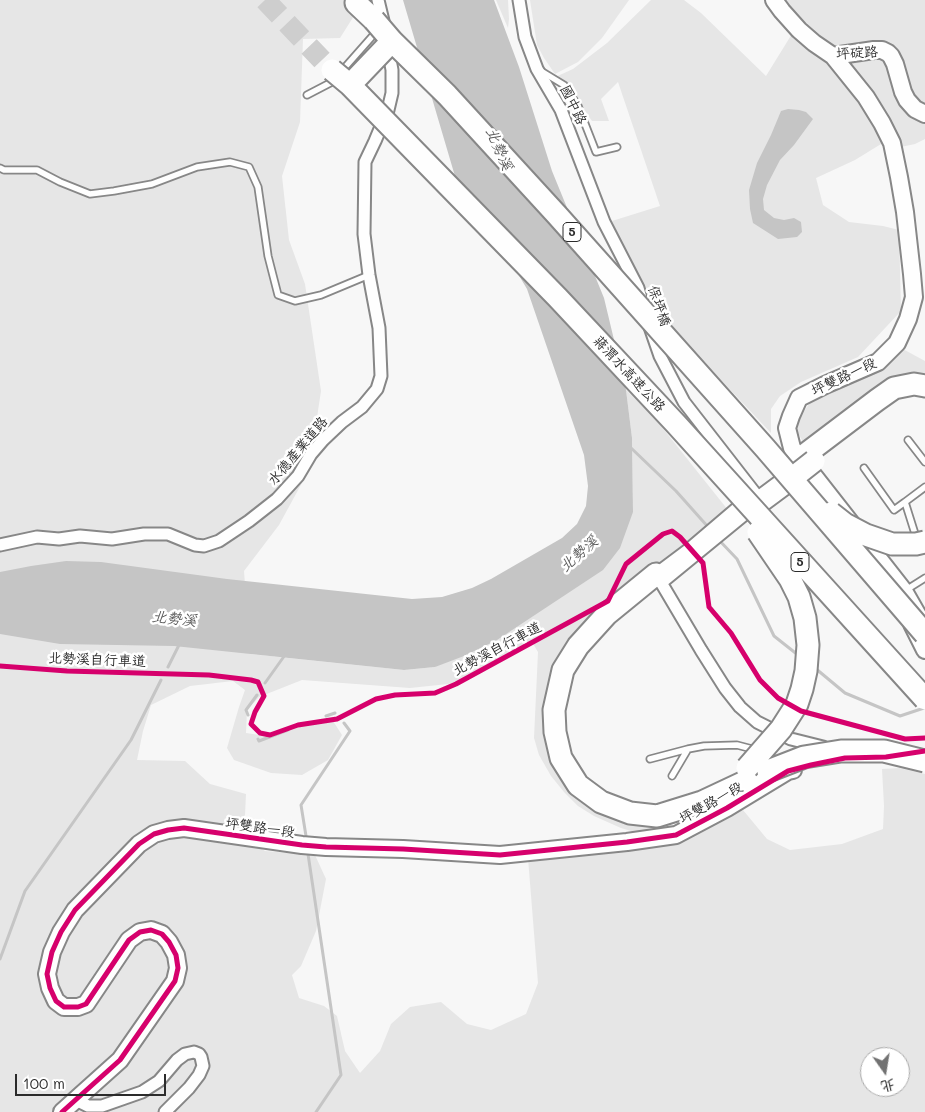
<!DOCTYPE html>
<meta charset="utf-8">
<style>
body{margin:0}
#map{position:relative;width:925px;height:1112px;overflow:hidden;background:#f7f7f7;font-family:Mali,"LXGW WenKai TC",sans-serif}
canvas{display:block}
.north{position:absolute;left:860px;top:1047px;width:50px;height:50px;box-sizing:border-box;background:#fff;border:1px solid #aaa;border-radius:50%;rotate:167deg;font-size:14px;font-weight:700;line-height:20px;text-align:center;color:#2b2b2b}
.north::after{content:'';display:block;margin:auto;width:18px;height:22px;background:#727272;clip-path:polygon(50% 0,100% 100%,50% 72%,0 100%)}
.scale{position:absolute;left:15px;top:1074px;width:151px;height:22px;box-sizing:border-box;border:2px solid #2b2b2b;border-top:0;padding-left:6px;font-size:15px;line-height:18px;white-space:nowrap;color:#2b2b2b;-webkit-text-stroke:4px #fff;paint-order:stroke}
</style>
<div id="map">
<canvas width="925" height="1112"></canvas>
<div class="north">北</div>
<div class="scale">100 m</div>
</div>
<script>
const context = document.querySelector('canvas').getContext('2d');
context.lineJoin = 'round';
function fill(path, color) {
  context.fillStyle = color;
  context.fill(path, 'evenodd');
}
function shape(rows) {
  const path = new Path2D();
  for (const r of rows) {
    path.moveTo(r[0], r[1]);
    for (let i = 2; i < r.length; i += 2) path.lineTo(r[i], r[i + 1]);
  }
  return path;
}
function trace(path, color, width, dash) {
  context.strokeStyle = color;
  context.lineWidth = width;
  context.lineCap = dash ? 'butt' : 'round';
  context.setLineDash(dash || []);
  context.stroke(path);
}
function write(font, color, halo, rows, align = 'center') {
  context.font = font + ' Mali,"LXGW WenKai TC",sans-serif';
  context.lineWidth = 5;
  context.setLineDash([]);
  context.textBaseline = 'middle';
  context.strokeStyle = halo;
  context.fillStyle = color;
  for (const [text, x, y, turn = 0] of rows) {
    context.save();
    context.translate(x, y);
    context.rotate((+turn || 0) * Math.PI / 180);
    context.textAlign = isNaN(turn) ? turn : align;
    if (halo) context.strokeText(text, 0, 0);
    context.fillText(text, 0, 0);
    context.restore();
  }
}
const built = shape([
 [530,0,629,0,602,38,578,62,555,74,544,58,537,45]
]);
const green = shape([
 [0,0,364,0,340,38,303,39,300,122,282,176,289,240,305,284,321,391,309,470,279,525,244,571,250,654,404,670,435,667,633,512,632,438,626,390,653,416,728,510,593,626,554,717,587,798,670,817,672,831,638,833,621,828,594,816,578,806,564,792,551,776,539,755,534,738,538,652,532,642,467,680,448,684,410,688,302,680,259,697,247,710,246,733,273,737,302,726,333,721,342,735,328,760,302,775,271,773,234,760,227,748,239,707,245,690,233,681,190,686,151,705,143,731,137,760,185,761,210,784,246,794,245,815,232,831,265,851,315,855,326,879,316,931,301,966,292,975,299,998,324,1006,337,1016,345,1051,360,1073,380,1051,391,1024,410,1007,441,1002,467,1024,491,1030,526,1014,538,983,528,858,704,828,743,810,767,839,790,850,842,844,883,829,884,806,882,769,900,768,925,774,925,1112,0,1112],
 [870,1057,900,1057,900,1087,870,1087],
 [496,0,508,0,509,19,508,28],
 [651,0,684,0,701,13,766,76,795,29,782,0,925,0,925,139,915,144,896,148,881,144,855,160,816,178,823,205,849,222,883,226,899,230,901,311,858,357,801,382,780,396,771,409,771,433,653,308,612,221,660,206,618,82,601,99,609,121,592,121,572,93,551,79,573,69,607,43],
 [901,348,925,361,925,381,807,450,794,425,812,400,833,388,873,374,896,355]
]);
const water = shape([
 [403,0,494,0,519,67,552,171,604,298,626,390,632,438,633,512,620,548,603,570,497,640,464,656,435,667,404,670,174,646,60,644,0,634,0,572,31,566,66,561,101,562,227,579,412,599,442,597,472,588,491,579,562,538,577,524,586,506,588,486,584,455,527,289,493,232,457,183],
 [788,109,799,110,806,112,813,119,794,145,780,160,767,185,763,199,764,210,774,218,784,220,794,218,801,222,802,232,797,237,778,239,753,223,750,209,749,190,757,163,771,135,781,111]
]);
const stream = shape([
 [630,447,676,491,709,528],
 [718,539,737,559,774,636,798,655],
 [168,667,180,643],
 [815,668,845,693,900,716,924,708],
 [265,683,285,655],
 [248,715,246,710,257,695],
 [326,716,335,713],
 [258,739,259,741,288,730],
 [306,836,301,805,350,731,344,723],
 [308,854,341,1075,316,1112],
 [0,959,25,891,131,740,161,680]
]);
const highwayTunnel = shape([
 [265,0,322,60]
]);
const lane = shape([
 [541,71,564,85,578,106,596,152,617,147],
 [307,95,332,82,377,31],
 [0,168,4,170,37,170,60,182,90,194,114,191,152,184,197,167,230,162,249,167,258,187,268,256,278,295,295,301,321,295,369,275],
 [908,440,925,462],
 [864,468,894,510,905,502,916,537],
 [905,502,925,487],
 [906,590,925,578],
 [650,759,688,749],
 [672,776,688,749,704,746,737,745,756,750]
]);
const street = shape([
 [378,0,384,25],
 [519,0,525,37,537,69,561,110,604,222,638,288,643,305],
 [650,327,660,356,684,402,761,501,661,583],
 [749,498,688,550,656,574,701,650,725,688,740,707,757,722,791,739,823,747,828,750],
 [0,545,37,537,59,539,80,536,112,539,144,534,168,534,195,545,204,546,219,541,249,521,277,499,298,476,311,454,323,440,342,422,362,407,377,389,381,376,379,328,369,275,364,234,365,162,375,141,388,110,392,93,392,70,387,43],
 [76,1100,88,1106,102,1106,142,1092,159,1081,177,1060,185,1054,194,1052,199,1054,201,1057,203,1066,199,1075,189,1088,165,1112]
]);
const secondary = shape([
 [774,0,782,11,799,30,814,43,833,56,866,97,882,123,892,143,899,177,905,212,912,274,914,297,908,319,897,343,878,362,825,385,799,398,791,416,787,428,792,448,904,591,919,617],
 [833,56,874,50,882,50,888,53,891,56,895,64,903,92,907,100,915,109,925,114],
 [912,624,925,650],
 [62,1112,120,1060,175,981,178,968,176,955,169,942,162,934,151,930,140,932,129,940,86,1004,78,1007,64,1007,56,1001,50,988,47,974,52,952,61,932,75,910,139,844,154,834,168,830,184,828,302,845,326,847,403,849,500,855,627,842,676,835,727,808,788,771,793,770]
]);
const highway = shape([
 [356,3,374,20],
 [807,453,877,400,894,388,914,384,925,386],
 [761,501,800,472],
 [656,574,607,614,578,646,563,670,554,710,555,732,561,758,578,785,601,802,630,813,657,816,702,802,768,771]
]);
const highwayBridge = shape([
 [374,20,392,41,447,95,557,215,765,448,925,634],
 [332,70,350,85,558,298,676,424,925,699],
 [350,85,392,41],
 [800,472,814,461],
 [831,513,845,524,866,535,892,544,916,544,925,542],
 [747,768,781,729,797,704,802,689,806,671,808,645,805,618,799,597,790,579,758,532],
 [768,771,804,757,841,751,884,751,925,761]
]);
const cycleway = shape([
 [0,666,67,671,209,675,251,680,258,682,264,696,255,712,251,724,260,733,270,735,298,725,337,719,376,699,395,695,435,693,456,684,608,601,626,564,663,534,672,531,680,537,703,563,709,607,731,633,760,680,778,698,801,711,905,739,925,738],
 [62,1112,120,1060,175,981,178,968,176,955,169,942,162,934,151,930,140,932,129,940,86,1004,78,1007,64,1007,56,1001,50,988,47,974,52,952,61,932,75,910,139,844,154,834,168,830,184,828,302,845,326,847,403,849,500,855,627,842,676,835,727,808,788,771,811,765,845,758,886,757,925,751]
]);
const shields = [
 [572,232,18],
 [800,562,18]
];
const shieldNames = [
 ["5",572,232],
 ["5",800,562]
];
const streetNames = [
 ["坪碇路",857,53,-3],
 ["國中路",573,105,64],
 ["保坪橋",659,306,71],
 ["蔣渭水高速公路",629,374,47],
 ["坪雙路一段",844,377,-25],
 ["水德產業道路",298,451,-50],
 ["北勢溪自行車道",497,649,-28],
 ["北勢溪自行車道",97,660,2],
 ["坪雙路一段",711,803,-29],
 ["坪雙路一段",260,828,8]
];
const waterNames = [
 ["北勢溪",499,149,66],
 ["北勢溪",579,554,-42],
 ["北勢溪",174,619,6]
];
fill(built, '#e7e7e7');
fill(green, '#e6e6e6');
fill(water, '#c5c5c5');
trace(stream, '#c5c5c5', 3);
trace(highwayTunnel, '#cecece', 21, [21, 11]);
trace(lane, '#878787', 9);
trace(street, '#878787', 15);
trace(secondary, '#878787', 20);
trace(highway, '#878787', 25);
trace(lane, '#fefefe', 5.5);
trace(street, '#fefefe', 11);
trace(secondary, '#fefefe', 16);
trace(highway, '#fefefe', 21);
trace(highwayBridge, '#878787', 25, []);
trace(highwayBridge, '#fefefe', 21);
trace(cycleway, '#d6006c', 5);
for (const [x, y, w] of shields) {
  const box = new Path2D();
  box.roundRect(x - w / 2, y - 9.5, w, 19, 4);
  context.fillStyle = '#fff';
  context.fill(box);
  trace(box, '#2b2b2b', 1);
}
write('bold 12px', '#2b2b2b', null, shieldNames);
write('14px', '#2b2b2b', '#fff', streetNames);
write('italic 15px', '#5a5a5a', '#fff', waterNames);
</script>
